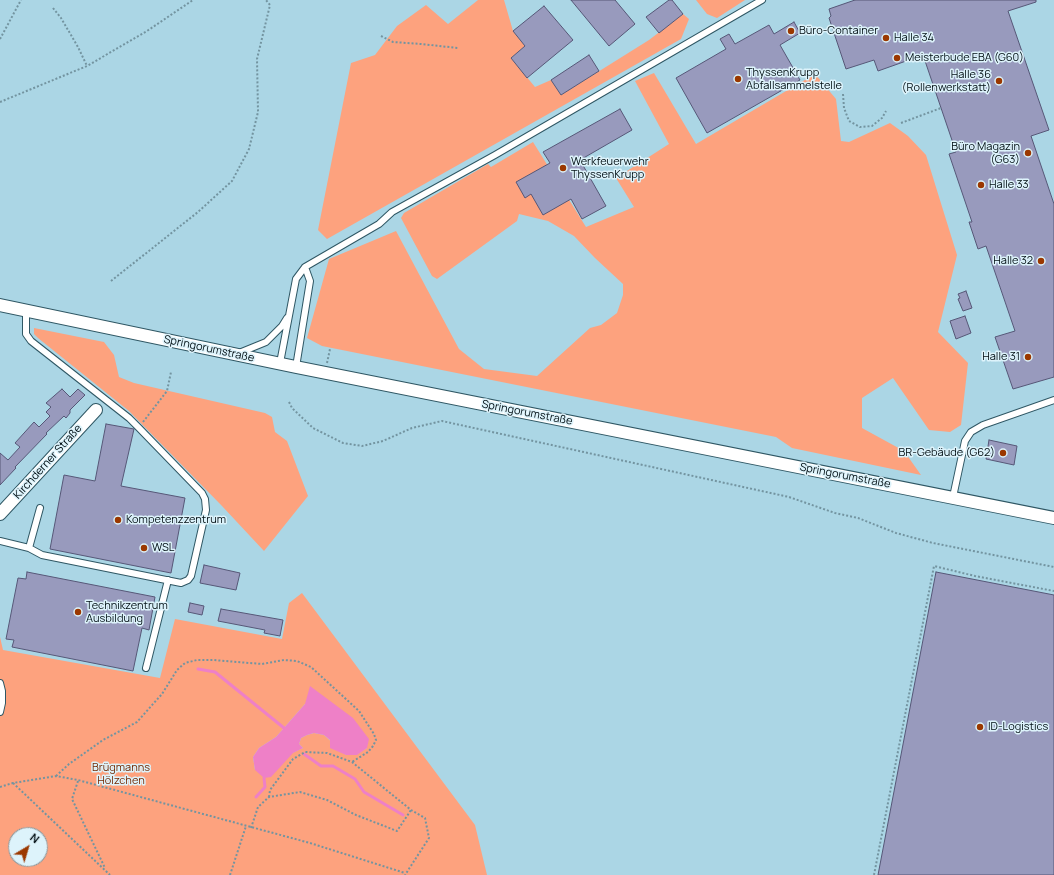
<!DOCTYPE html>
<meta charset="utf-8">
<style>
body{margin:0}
#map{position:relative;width:1054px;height:875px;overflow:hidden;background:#abd6e5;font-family:Manrope,sans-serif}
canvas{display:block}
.north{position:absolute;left:8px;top:827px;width:40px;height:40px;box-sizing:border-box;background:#ddf3fb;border:1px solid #85979e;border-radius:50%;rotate:38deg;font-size:11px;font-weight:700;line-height:16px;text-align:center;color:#010e13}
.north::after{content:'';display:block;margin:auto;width:14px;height:18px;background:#9b3800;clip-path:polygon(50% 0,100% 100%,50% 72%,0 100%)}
</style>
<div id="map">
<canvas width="1054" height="875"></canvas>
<div class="north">N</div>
</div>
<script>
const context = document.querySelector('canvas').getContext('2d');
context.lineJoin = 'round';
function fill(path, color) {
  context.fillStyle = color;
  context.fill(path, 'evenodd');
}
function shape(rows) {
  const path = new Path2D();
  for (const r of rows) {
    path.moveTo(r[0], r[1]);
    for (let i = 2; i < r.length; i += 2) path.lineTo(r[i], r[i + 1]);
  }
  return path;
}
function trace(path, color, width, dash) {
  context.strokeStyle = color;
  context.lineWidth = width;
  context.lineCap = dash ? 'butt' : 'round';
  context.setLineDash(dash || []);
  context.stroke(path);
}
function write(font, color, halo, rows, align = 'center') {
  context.font = font + ' Manrope,sans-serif';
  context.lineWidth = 3;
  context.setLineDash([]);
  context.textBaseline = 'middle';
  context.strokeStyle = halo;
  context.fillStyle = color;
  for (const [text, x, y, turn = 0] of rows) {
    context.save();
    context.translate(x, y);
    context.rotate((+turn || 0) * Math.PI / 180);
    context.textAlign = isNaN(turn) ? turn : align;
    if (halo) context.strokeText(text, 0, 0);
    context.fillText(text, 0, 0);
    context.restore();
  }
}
const green = shape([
 [478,0,504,0,513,31,525,46,511,58,535,87,551,80,561,95,649,40,683,14,689,19,681,39,327,239,318,230,351,63,375,55,397,26,426,5,448,24],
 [696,0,745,0,717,18,707,14],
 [654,73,696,144,815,74,836,99,841,141,849,142,890,123,908,136,926,155,957,255,938,332,968,363,961,425,950,432,929,430,893,378,862,398,862,428,904,451,921,475,792,448,776,437,322,346,307,338,329,259,396,231,459,349,484,369,537,376,590,328,601,325,617,313,623,295,623,284,595,258,574,236,548,221,519,214,517,221,437,279,432,276,401,218,404,213,488,164,491,167,533,142,586,227,634,207,616,178,669,144,635,81],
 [34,328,104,342,114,355,119,377,134,383,265,413,272,417,275,432,287,441,308,496,264,551,222,506,129,411,38,338,34,334],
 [302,593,475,825,487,875,0,875,0,637,3,650,160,678,175,619,282,639,289,603],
 [305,704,367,748,357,754,346,755,324,735,314,733,307,735,301,738,299,744,303,748,255,770,253,757,259,748,276,737],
 [16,835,40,835,40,859,16,859]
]);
const water = shape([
 [310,686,353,718,369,739,367,748,357,755,346,755,330,748,330,740,324,735,314,733,307,735,301,738,299,744,303,748,293,753,271,777,264,778,255,770,253,757,259,748,276,737,305,704]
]);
const stream = shape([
 [198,669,215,672,284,728],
 [304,754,321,766,333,766,355,779,364,792,403,815],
 [256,797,265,787,264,778]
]);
const building = shape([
 [571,0,615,0,635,24,609,46,571,0],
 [669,0,672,0,683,14,659,33,646,17,669,0],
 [855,0,1036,0,1036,2,1008,11,1049,130,1031,136,1054,204,1054,377,1013,389,995,337,1015,331,986,246,978,249,969,222,972,222,949,154,956,152,923,55,878,71,874,60,846,69,829,18,831,16,829,9,855,0],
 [544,6,573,40,527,78,511,58,525,46,513,31,544,6],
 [794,22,800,33,780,45,800,80,707,133,676,78,726,49,720,39,729,34,735,44,769,25,774,34,794,22],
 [589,55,599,71,561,95,551,80,589,55],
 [620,109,632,130,580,160,606,206,582,219,571,199,543,215,531,194,525,198,516,182,550,163,543,152,620,109],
 [966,291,972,308,963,311,958,299,960,298,958,294,966,291],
 [965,316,971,333,956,339,950,321,965,316],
 [62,389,70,397,78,389,85,395,70,410,70,413,66,418,64,416,46,433,47,434,15,467,16,468,0,485,0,453,8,460,20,447,15,443,34,422,39,427,50,416,46,412,51,407,46,403,62,389],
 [106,424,134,429,121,486,185,498,171,573,50,549,64,475,95,481,106,424],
 [989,440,1017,446,1014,465,986,459,989,440],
 [204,565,240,573,236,590,200,583,204,565],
 [27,572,155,597,149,630,142,628,133,671,12,647,14,640,6,639,18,578,26,579,27,572],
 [936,572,1054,595,1054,875,878,875,936,572],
 [190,603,204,606,202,615,188,612,190,603],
 [221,609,283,620,280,636,264,633,265,630,218,621,221,609]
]);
const path = shape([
 [53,8,61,18,78,47,87,66],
 [381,36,393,42,421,44,458,48],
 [0,39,21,0],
 [843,94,844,108,849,121,860,127,872,126,882,118,886,111],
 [0,102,87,66,147,31,193,0],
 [901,123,941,108],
 [111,281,198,212,232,181,249,149,258,112,257,59,270,5,266,0],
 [327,363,330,349],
 [289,402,292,408,313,428,343,443,362,446,383,441,412,428,442,421,789,497,835,513,858,518,896,533,933,543,1054,567],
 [143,422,167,391,171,372],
 [56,776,69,764,103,740,137,722,162,694,177,670,185,663,197,660,213,660,262,664,284,660,297,661,311,667,359,711,374,734,376,740,373,746,368,752,352,762],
 [78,781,72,799,105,868],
 [13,783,110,875],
 [0,787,13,783,56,776,78,780,310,843,405,873],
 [269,797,270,790,293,759,305,752,327,753,352,762,411,810,425,818,429,838,405,875],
 [251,828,258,807,269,797,300,792,327,800,356,815,397,831,411,810],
 [230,875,246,826],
 [874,875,934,566,975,576,1054,591]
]);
const service = shape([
 [239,353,266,342,282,326,287,318],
 [280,363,296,279,305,267,379,224,392,212,495,155,762,0],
 [296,367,310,281,305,267],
 [953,497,965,441,971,432,983,425,1054,400],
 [0,541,29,548,42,555,181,583,188,580,191,576,206,510,205,499,202,493,139,428,129,418,31,341,26,334,26,310],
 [29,548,40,508],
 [146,668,168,580],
 [0,683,2,691,2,703,0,712]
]);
const minor = shape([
 [0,305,296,367,1054,518],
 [0,514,96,410]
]);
const markers = [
 [791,31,4,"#9b3800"],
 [886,38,4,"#9b3800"],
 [897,58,4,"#9b3800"],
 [738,79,4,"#9b3800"],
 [999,81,4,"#9b3800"],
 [1028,153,4,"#9b3800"],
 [563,168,4,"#9b3800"],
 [981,185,4,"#9b3800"],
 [1041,261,4,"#9b3800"],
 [1028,357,4,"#9b3800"],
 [1003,453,4,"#9b3800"],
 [118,520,4,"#9b3800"],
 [144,548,4,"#9b3800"],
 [78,612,4,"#9b3800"],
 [980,727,4,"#9b3800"]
];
const poiNames = [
 ["Büro-Container",799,31],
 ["Halle 34",894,38],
 ["Meisterbude EBA (G60)",905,58],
 ["ThyssenKrupp",746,73],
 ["Abfallsammelstelle",746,86],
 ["Halle 36",991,75,"right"],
 ["(Rollenwerkstatt)",991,88,"right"],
 ["Büro Magazin",1020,147,"right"],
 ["(G63)",1020,160,"right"],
 ["Werkfeuerwehr",571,162],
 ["ThyssenKrupp",571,175],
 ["Halle 33",989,185],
 ["Halle 32",1033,261,"right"],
 ["Halle 31",1020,357,"right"],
 ["BR-Gebäude (G62)",995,453,"right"],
 ["Kompetenzzentrum",126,520],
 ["WSL",152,548],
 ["Technikzentrum",86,606],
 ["Ausbildung",86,619],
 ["ID-Logistics",988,727]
];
const streetNames = [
 ["Springorumstraße",209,349,12],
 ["Springorumstraße",527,413,11],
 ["Kirchderner Straße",48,462,-48],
 ["Springorumstraße",845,476,11]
];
const parkNames = [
 ["Brügmanns",121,768],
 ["Hölzchen",121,781]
];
fill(green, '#fda27e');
fill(water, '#ee80c7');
trace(stream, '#ee80c7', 3);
fill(building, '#989abd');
trace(building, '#565777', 1);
trace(service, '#2f5764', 8);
trace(minor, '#2f5764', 14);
trace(path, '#7394a0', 2, [2, 2]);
trace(service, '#fff', 6);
trace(minor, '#fff', 12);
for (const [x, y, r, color] of markers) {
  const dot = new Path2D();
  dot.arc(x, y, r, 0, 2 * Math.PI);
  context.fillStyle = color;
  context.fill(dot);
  trace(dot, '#ddf3fb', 1.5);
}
write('11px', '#010e13', '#ddf3fb', poiNames, 'left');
write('11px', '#010e13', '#ddf3fb', streetNames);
write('11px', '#732903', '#ddf3fb', parkNames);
</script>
